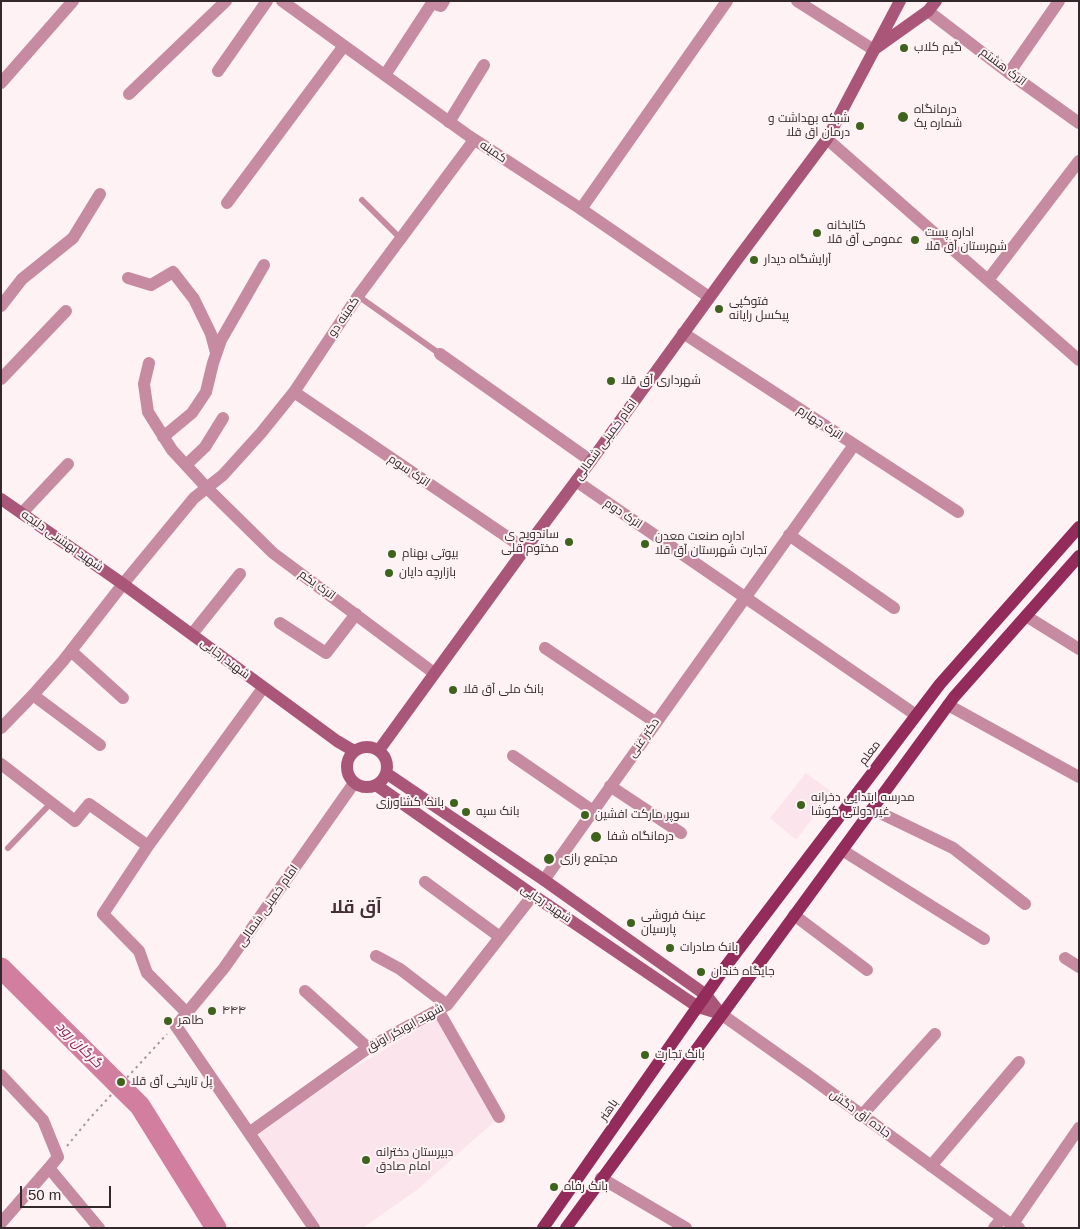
<!DOCTYPE html>
<meta charset="utf-8">
<style>
body{margin:0}
#map{position:relative;width:1080px;height:1229px;overflow:hidden;background:#fef2f5;font-family:Helvetica,sans-serif}
canvas{display:block}
.frame{position:absolute;inset:0;border:2px solid #33282b;pointer-events:none}
.scale{position:absolute;left:20px;top:1186px;width:91px;height:22px;box-sizing:border-box;border:2px solid #33282b;border-top:0;padding-left:6px;font-size:15px;line-height:18px;white-space:nowrap;color:#33282b;-webkit-text-stroke:4px #fef2f5;paint-order:stroke}
</style>
<div id="map">
<canvas width="1080" height="1229"></canvas>
<div class="frame"></div>
<div class="scale">50 m</div>
</div>
<script>
const context = document.querySelector('canvas').getContext('2d');
context.lineJoin = 'round';
function fill(path, color) {
  context.fillStyle = color;
  context.fill(path, 'evenodd');
}
function shape(rows) {
  const path = new Path2D();
  for (const r of rows) {
    if (r.length === 3) {
      path.moveTo(r[0] + r[2], r[1]);
      path.arc(r[0], r[1], r[2], 0, 2 * Math.PI);
      continue;
    }
    path.moveTo(r[0], r[1]);
    for (let i = 2; i < r.length; i += 2) path.lineTo(r[i], r[i + 1]);
  }
  return path;
}
function trace(path, color, width, dash) {
  context.strokeStyle = color;
  context.lineWidth = width;
  context.lineCap = dash ? 'butt' : 'round';
  context.setLineDash(dash || []);
  context.stroke(path);
}
function write(font, color, halo, rows, align = 'center') {
  context.font = font + ' Helvetica,Cairo,sans-serif';
  context.lineWidth = 4;
  context.setLineDash([]);
  context.textBaseline = 'middle';
  context.strokeStyle = halo;
  context.fillStyle = color;
  for (const [text, x, y, turn = 0] of rows) {
    context.save();
    context.translate(x, y);
    context.rotate((+turn || 0) * Math.PI / 180);
    context.textAlign = isNaN(turn) ? turn : align;
    if (halo) context.strokeText(text, 0, 0);
    context.fillText(text, 0, 0);
    context.restore();
  }
}
const built = shape([
 [806,773,832,792,796,840,770,818],
 [436,1018,495,1121,417,1190,362,1228,321,1228,257,1133,339,1077]
]);
const river = shape([
 [1,968,140,1106,216,1228]
]);
const path = shape([
 [67,1146,90,1118,167,1034]
]);
const service = shape([
 [362,200,401,239],
 [358,296,440,354],
 [8,848,51,803]
]);
const minor = shape([
 [218,71,267,1],
 [1009,73,1059,1],
 [385,75,432,3,441,6,444,1],
 [1,83,73,1],
 [129,94,226,1],
 [449,122,484,65],
 [827,139,1079,360],
 [227,203,343,47],
 [581,209,727,1],
 [128,278,151,285,173,272,194,299,211,334,216,353],
 [988,280,1079,161],
 [1,306,22,279,73,238,100,194],
 [683,333,958,512],
 [440,354,591,461],
 [149,363,144,384,148,412,172,450,207,488,273,553,434,673],
 [1,379,66,311],
 [294,392,525,549],
 [163,437,192,413,206,392,213,363,221,340,264,265],
 [186,465,205,447,223,418],
 [22,513,68,464],
 [789,535,894,608],
 [1026,616,1079,649],
 [280,623,326,653,356,614],
 [192,634,240,574],
 [545,648,655,722],
 [71,651,123,698],
 [33,695,100,745],
 [948,705,1079,777],
 [1,728,33,695,63,661,123,584,194,498,223,475,261,433,294,392,358,296,474,140],
 [513,756,593,811],
 [1,764,75,821,89,804,148,846],
 [610,786,681,833],
 [872,809,953,848,1025,904],
 [842,850,984,939],
 [544,880,854,445],
 [425,882,500,937],
 [794,915,867,970],
 [376,956,400,969,447,1005],
 [1065,958,1079,967],
 [305,991,368,1048],
 [438,1010,499,1117],
 [187,1013,147,973,139,951,103,914,148,846,263,688],
 [176,1026,314,1228],
 [1,1075,43,1120,58,1157,49,1168],
 [862,1115,935,1034],
 [249,1133,368,1048,447,1005,533,895],
 [931,1166,1019,1062],
 [601,1178,686,1228],
 [1012,1225,1079,1128],
 [994,1228,1002,1218]
]);
const tertiary = shape([
 [282,1,469,136,581,209,709,297],
 [797,1,874,50],
 [928,11,1009,73,1079,123],
 [576,481,916,715],
 [721,1014,810,1077,1012,1225,1019,1228],
 [176,1026,224,968,354,783],
 [1,1223,49,1168,99,1228]
]);
const secondary = shape([
 [876,48,928,11,936,1],
 [1,499,123,584,337,741,354,751],
 [367,767,20],
 [379,750,522,553,591,461,736,261,827,139,900,1],
 [386,773,544,880,706,995,721,1014],
 [376,785,533,895,698,1007,721,1014]
]);
const primary = shape([
 [543,1228,726,966,940,684,1079,527],
 [566,1228,954,697,1079,556]
]);
const markers = [
 [904,48,5,"#3e631c"],
 [903,117,6,"#3e631c"],
 [860,126,5,"#3e631c"],
 [817,233,5,"#3e631c"],
 [915,240,5,"#3e631c"],
 [754,260,5,"#3e631c"],
 [719,309,5,"#3e631c"],
 [611,381,5,"#3e631c"],
 [569,542,5,"#3e631c"],
 [645,544,5,"#3e631c"],
 [392,554,5,"#3e631c"],
 [389,573,5,"#3e631c"],
 [453,690,5,"#3e631c"],
 [454,803,5,"#3e631c"],
 [801,805,5,"#3e631c"],
 [466,812,5,"#3e631c"],
 [585,815,5,"#3e631c"],
 [596,837,6,"#3e631c"],
 [549,859,6,"#3e631c"],
 [631,923,5,"#3e631c"],
 [670,948,5,"#3e631c"],
 [701,972,5,"#3e631c"],
 [212,1011,5,"#3e631c"],
 [168,1021,5,"#3e631c"],
 [645,1055,5,"#3e631c"],
 [121,1082,5,"#3e631c"],
 [366,1160,5,"#3e631c"],
 [554,1187,5,"#3e631c"]
];
const poiNames = [
 ["گیم کلاب",914,48],
 ["درمانگاه",914,110],
 ["شماره یک",914,124],
 ["شبکه بهداشت و",850,119,"right"],
 ["درمان اق قلا",850,133,"right"],
 ["کتابخانه",827,226],
 ["عمومی آق قلا",827,240],
 ["اداره پست",925,233],
 ["شهرستان آق قلا",925,247],
 ["آرایشگاه دیدار",764,260],
 ["فتوکپی",729,302],
 ["پیکسل رایانه",729,316],
 ["شهرداری آق قلا",621,381],
 ["ساندویچ ی",559,535,"right"],
 ["مختوم قلی",559,549,"right"],
 ["اداره صنعت معدن",655,537],
 ["تجارت شهرستان آق قلا",655,551],
 ["بیوتی بهنام",402,554],
 ["بازارچه دایان",399,573],
 ["بانک ملی آق قلا",463,690],
 ["مدرسه ابتدایی دخرانه",811,798],
 ["غیر دولتی کوشا",811,812],
 ["بانک کشاورزی",444,803,"right"],
 ["بانک سپه",476,812],
 ["سوپر مارکت افشین",595,815],
 ["درمانگاه شفا",607,837],
 ["مجتمع رازی",560,859],
 ["عینک فروشی",641,916],
 ["پارسیان",641,930],
 ["بانک صادرات",680,948],
 ["جایگاه خندان",711,972],
 ["۴۴۴",222,1011],
 ["طاهر",178,1021],
 ["بانک تجارت",655,1055],
 ["پل تاریخی آق قلا",131,1082],
 ["دبیرستان دخترانه",376,1153],
 ["امام صادق",376,1167],
 ["بانک رفاه",564,1187]
];
const streetNames = [
 ["اترک هشتم",1003,67,37],
 ["کمینه",493,152,34],
 ["کمینه دو",344,317,-56],
 ["اترک چهارم",820,423,33],
 ["امام خمینی شمالی",606,440,-54],
 ["اترک سوم",409,471,34],
 ["اترک دوم",623,514,34],
 ["شهید بهشتی دلیجه",62,541,35],
 ["اترک یکم",317,585,36],
 ["شهید رجایی",225,659,37],
 ["دکتر غنی",644,738,-55],
 ["معلم",870,753,-53],
 ["شهید رجایی",546,904,34],
 ["امام خمینی شمالی",268,906,-55],
 ["شهید ابوبکر اونق",405,1028,-29],
 ["باهنر",609,1110,-55],
 ["جاده آق دگش",860,1114,36]
];
const waterNames = [
 ["گرگان رود",79,1045,45]
];
const districtNames = [
 ["آق قلا",356,908]
];
fill(built, '#fce4ec');
trace(river, '#d27e9e', 21);
trace(path, '#a4989b', 2, [2.5, 4]);
trace(service, '#c68ba0', 6);
trace(minor, '#c68ba0', 12);
trace(tertiary, '#c68ba0', 12);
trace(secondary, '#aa5678', 12);
trace(primary, '#932c5b', 12);
for (const [x, y, r, color] of markers) {
  const dot = new Path2D();
  dot.arc(x, y, r, 0, 2 * Math.PI);
  context.fillStyle = color;
  context.fill(dot);
  trace(dot, '#fef2f5', 2);
}
write('12px', '#33282b', '#fef2f5', poiNames, 'left');
write('12px', '#33282b', '#fef2f5', streetNames);
write('italic 14px', '#882453', '#fef2f5', waterNames);
write('bold 18px', '#452f37', '#fef2f5', districtNames);
</script>
